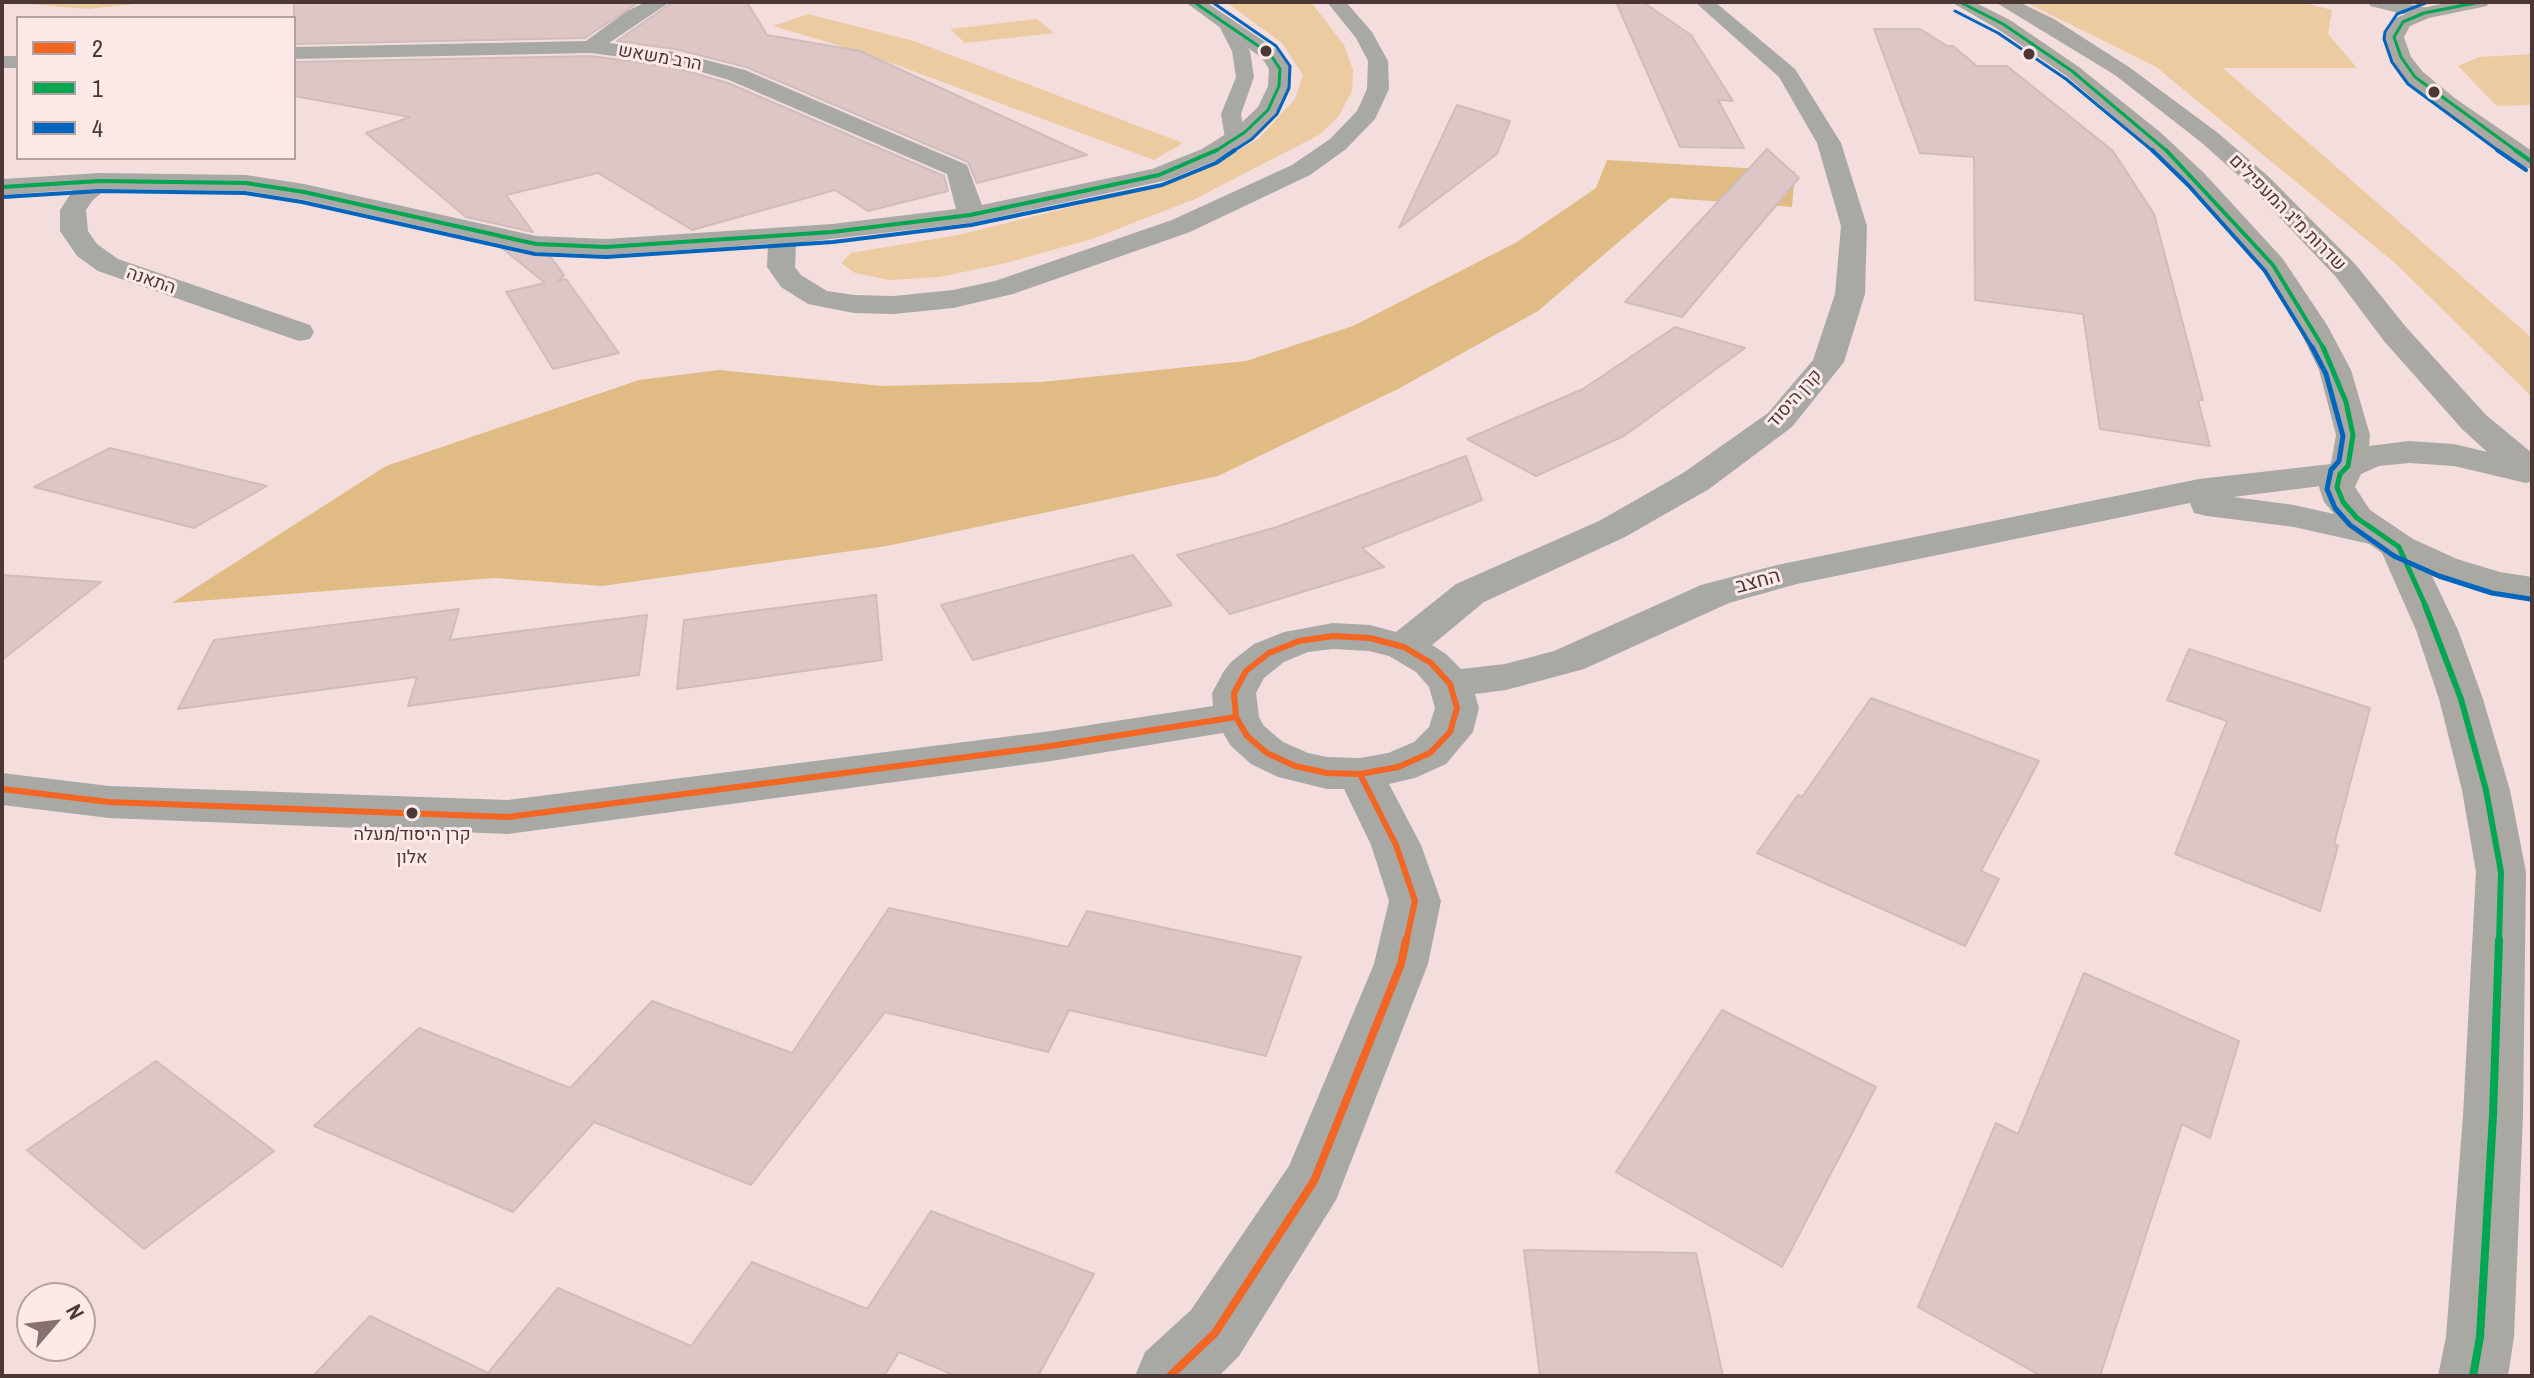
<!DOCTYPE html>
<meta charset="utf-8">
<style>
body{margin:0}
#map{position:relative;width:2534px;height:1378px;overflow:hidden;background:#f4dedd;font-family:"Archivo Narrow",sans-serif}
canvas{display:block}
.frame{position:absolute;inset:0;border:4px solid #4a3736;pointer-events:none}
.legend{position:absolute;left:16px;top:16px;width:280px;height:144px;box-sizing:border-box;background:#fde9e7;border:2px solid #b5a2a0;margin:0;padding:10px 14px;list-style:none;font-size:24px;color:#4a3736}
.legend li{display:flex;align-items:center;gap:16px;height:40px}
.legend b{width:40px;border:2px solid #b5a2a0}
.north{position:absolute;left:16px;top:1282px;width:80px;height:80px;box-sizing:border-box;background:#fde9e7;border:2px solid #b5a2a0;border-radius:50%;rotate:62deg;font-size:22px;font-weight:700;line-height:32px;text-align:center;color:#4a3736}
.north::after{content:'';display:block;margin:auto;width:28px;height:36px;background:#867170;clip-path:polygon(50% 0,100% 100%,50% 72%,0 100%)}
</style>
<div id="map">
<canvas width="2534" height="1378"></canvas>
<div class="frame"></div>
<ul class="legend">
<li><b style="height:10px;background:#f26522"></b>2</li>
<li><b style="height:10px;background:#00a651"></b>1</li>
<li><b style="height:10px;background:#0065bd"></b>4</li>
</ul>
<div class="north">N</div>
</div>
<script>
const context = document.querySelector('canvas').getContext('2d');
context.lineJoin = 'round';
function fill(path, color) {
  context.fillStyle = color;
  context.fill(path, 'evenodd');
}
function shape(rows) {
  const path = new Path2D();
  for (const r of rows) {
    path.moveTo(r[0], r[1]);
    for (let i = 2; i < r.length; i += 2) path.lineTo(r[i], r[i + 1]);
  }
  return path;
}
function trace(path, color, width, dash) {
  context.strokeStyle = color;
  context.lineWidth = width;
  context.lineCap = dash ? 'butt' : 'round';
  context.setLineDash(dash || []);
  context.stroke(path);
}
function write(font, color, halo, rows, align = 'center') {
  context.font = font + ' "Archivo Narrow",Heebo,sans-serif';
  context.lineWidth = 6;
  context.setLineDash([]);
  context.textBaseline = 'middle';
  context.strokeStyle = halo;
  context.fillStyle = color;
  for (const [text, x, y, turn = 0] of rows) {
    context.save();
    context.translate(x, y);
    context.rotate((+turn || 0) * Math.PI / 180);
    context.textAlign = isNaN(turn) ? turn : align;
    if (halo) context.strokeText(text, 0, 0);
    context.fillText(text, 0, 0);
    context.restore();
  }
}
const green = shape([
 [2,2,154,2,87,9],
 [1226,2,1311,2,1344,45,1353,70,1352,91,1339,116,1319,135,1195,199,1092,239,1006,263,940,277,889,280,855,273,841,263,851,253,958,235,1168,183,1224,159,1258,139,1295,99,1303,75,1282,43],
 [2025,2,2302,2,2332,10,2328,34,2357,68,2223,68,2532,338,2532,397,2395,263,2156,67],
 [808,14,914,41,1183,143,1154,160,861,52,773,26],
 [1037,19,1054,33,965,43,950,29],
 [2532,54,2532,105,2497,106,2458,66,2479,57]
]);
const forest = shape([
 [1607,160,1795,171,1792,207,1670,198,1538,311,1398,389,1218,476,887,546,602,586,495,578,172,603,386,466,639,380,719,370,882,386,1041,382,1246,361,1353,326,1517,242,1596,188]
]);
const building = shape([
 [294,2,639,2,585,38,294,44,294,2],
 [673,2,747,2,767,35,860,51,1087,155,977,183,968,162,746,67,675,49,617,41,673,2],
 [1616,2,1643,2,1691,35,1733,101,1718,100,1744,148,1680,147,1616,2],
 [1874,29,1920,29,1947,46,1953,46,1977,66,2007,66,2113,151,2154,214,2203,400,2198,400,2210,446,2100,429,2083,314,1975,300,1974,157,1920,153,1874,29],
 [591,56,673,67,728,83,944,176,948,191,868,211,835,190,692,230,598,173,506,195,533,232,466,217,366,133,410,117,294,96,294,62,591,56],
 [1457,105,1510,121,1497,154,1399,228,1457,105],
 [1767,149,1799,178,1682,317,1625,302,1767,149],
 [502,248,550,256,564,275,558,281,566,279,619,353,553,369,506,292,545,283,502,248],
 [1675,327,1745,348,1624,436,1536,476,1467,439,1583,389,1675,327],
 [110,448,267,486,194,528,34,487,110,448],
 [1466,456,1482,500,1362,548,1384,567,1230,614,1177,555,1277,527,1466,456],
 [1133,555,1172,605,973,660,941,605,1133,555],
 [2,575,101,582,2,660,2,575],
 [876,595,882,660,677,689,684,620,876,595],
 [459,609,450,640,647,615,639,675,408,706,417,677,178,709,214,640,459,609],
 [2189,649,2370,708,2334,844,2338,846,2320,911,2175,854,2227,721,2167,700,2189,649],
 [1871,698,2039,761,1981,871,1999,879,1965,946,1757,853,1798,795,1802,797,1871,698],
 [889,908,1068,947,1087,911,1301,957,1266,1056,1069,1010,1048,1052,885,1012,751,1185,594,1122,513,1212,314,1126,419,1028,570,1088,652,1001,792,1053,889,908],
 [2084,973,2239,1041,2210,1138,2182,1124,2100,1376,2041,1376,1918,1307,1996,1123,2018,1134,2084,973],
 [1722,1010,1876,1087,1782,1267,1616,1172,1722,1010],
 [156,1061,274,1151,144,1249,27,1150,156,1061],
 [931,1211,1094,1274,1038,1376,956,1376,899,1352,884,1376,313,1376,370,1316,488,1373,558,1288,691,1346,752,1262,867,1309,931,1211],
 [1524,1250,1696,1253,1723,1376,1540,1376,1524,1250]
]);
const lane = shape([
 [1227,21,1233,22,1250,51,1254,77,1241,114,1245,138,1235,144,1225,138,1221,114,1236,77,1232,51,1219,26,1227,21]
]);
const street = shape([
 [646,2,670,2,609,43,675,52,745,70,967,165,982,205,1152,169,1202,149,1237,127,1258,107,1268,86,1269,69,1262,58,1185,2,1206,2,1277,50,1291,69,1290,86,1279,110,1253,137,1220,159,1168,180,970,223,796,243,795,267,801,275,827,291,854,295,894,296,953,290,995,281,1172,220,1292,165,1330,139,1357,111,1367,89,1368,61,1356,38,1327,2,1346,2,1372,32,1388,61,1389,89,1375,119,1346,149,1310,175,1190,232,1013,294,953,308,894,314,854,313,808,304,781,287,767,267,768,244,606,255,536,252,304,200,246,191,106,189,92,201,86,210,88,231,97,244,118,259,310,325,314,332,310,339,299,341,98,271,77,256,60,231,60,210,73,190,2,195,2,179,100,173,246,175,304,184,536,236,606,239,832,224,956,209,947,174,729,80,674,64,591,53,294,59,294,47,586,41,627,11,646,2],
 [1695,2,1715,2,1795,69,1841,143,1867,226,1865,294,1844,362,1792,427,1709,489,1625,537,1484,602,1432,645,1446,654,1461,669,1505,664,1554,651,1701,585,1777,565,2199,479,2340,463,2353,466,2358,474,2353,482,2233,497,2294,505,2379,524,2393,527,2398,535,2393,543,2379,546,2294,527,2207,516,2194,513,2190,503,1797,584,1729,603,1584,669,1506,690,1475,694,1479,708,1473,732,1446,764,1415,778,1389,784,1421,845,1441,901,1428,964,1336,1200,1239,1356,1219,1376,1135,1376,1145,1352,1191,1310,1289,1166,1374,964,1389,901,1371,845,1344,789,1327,789,1278,777,1251,764,1231,746,1223,733,1051,761,508,834,109,818,2,805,2,773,109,786,508,800,1051,731,1213,706,1212,693,1224,671,1231,662,1254,644,1284,632,1333,623,1370,625,1396,632,1456,584,1599,521,1683,473,1768,413,1813,360,1835,294,1841,226,1817,143,1779,77,1695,2],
 [1333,649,1369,651,1389,656,1416,672,1429,687,1435,708,1429,727,1414,742,1388,753,1360,758,1327,757,1308,753,1283,742,1264,726,1259,717,1256,693,1264,678,1284,662,1308,652,1333,649],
 [2368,2,2401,2,2431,9,2433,13,2424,19,2370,6,2368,2],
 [2,56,18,56,18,68,2,68,2,56]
]);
const secondary = shape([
 [1951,2,1974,2,2010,20,2079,67,2160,132,2204,173,2283,259,2327,325,2351,370,2370,435,2369,446,2409,441,2454,444,2487,452,2462,429,2384,341,2336,277,2250,186,2202,143,2115,75,1995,2,2019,2,2054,19,2129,67,2218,133,2268,176,2356,265,2406,327,2486,415,2532,453,2532,481,2526,483,2454,466,2409,463,2379,466,2361,474,2355,487,2370,510,2413,539,2457,559,2500,572,2532,577,2532,601,2494,595,2432,576,2458,630,2483,699,2510,790,2526,872,2523,1115,2514,1337,2508,1376,2438,1376,2446,1337,2463,1115,2476,872,2462,790,2439,699,2416,630,2382,553,2344,526,2324,502,2319,487,2322,474,2331,463,2336,435,2319,370,2297,325,2262,270,2186,183,2144,142,2065,75,1996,28,1951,2],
 [2451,2,2489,2,2487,6,2429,18,2410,26,2404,37,2411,57,2423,72,2456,99,2532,151,2532,169,2523,167,2440,109,2407,82,2391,57,2384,37,2396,18,2417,9,2451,2]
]);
const bus1Far1 = shape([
 [1333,636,1370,638,1404,647,1431,663,1450,684,1457,708,1450,732,1430,753,1398,767,1360,774,1327,773,1295,766,1267,753,1247,736,1236,717,1234,693,1246,671,1269,653,1299,641,1333,636],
 [1360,774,1396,845,1415,901,1406,942],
 [2,789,109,802,508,817,1051,746,1236,717]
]);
const bus1 = shape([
 [1170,1376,1215,1333,1314,1181,1401,964,1406,940]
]);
const bus2Far4 = shape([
 [1194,2,1270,54,1280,69,1279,86,1268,110,1245,132,1214,152],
 [1960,2,2003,24,2072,71,2168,152],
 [2480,2,2424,13,2403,22,2394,37,2401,57,2415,77,2518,152]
]);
const bus2Far3 = shape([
 [2166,150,2273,265,2324,349],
 [2515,150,2532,162],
 [2,187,100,181,246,183,304,192,536,244,606,247,832,232,970,215,1159,175,1217,150]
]);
const bus2Far2 = shape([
 [2323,347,2346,402,2353,435,2348,466,2340,474,2337,487,2343,502,2357,518,2399,547,2426,607]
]);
const bus2Far1 = shape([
 [2425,605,2461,699,2486,790,2501,872,2499,942]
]);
const bus2 = shape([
 [2473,1376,2480,1337,2493,1115,2499,940]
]);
const bus3Far2 = shape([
 [1212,2,1276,46,1290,66,1289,88,1277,114,1252,139,1232,152],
 [2428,2,2397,14,2385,32,2384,39,2392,62,2408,84,2500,152],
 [1955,11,1998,33,2066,79,2154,152]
]);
const bus3Far1 = shape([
 [2152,150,2188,185,2265,271,2313,349],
 [2497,150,2526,170],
 [3,197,100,191,245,193,302,202,535,254,606,257,833,242,971,225,1162,185,1216,163,1235,150]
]);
const bus3 = shape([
 [2312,347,2326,374,2343,436,2339,461,2331,470,2327,489,2335,508,2350,525,2394,556,2439,576,2492,593,2530,599]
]);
const markers = [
 [1266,51,7,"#4a3736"],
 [2029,54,7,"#4a3736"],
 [2434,92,7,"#4a3736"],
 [412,813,7,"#4a3736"]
];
const farStreetnames = [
 ["הרב משאש",660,58,10],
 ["שדרות מ\"ג המעפילים",2287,213,45],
 ["התאנה",151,281,19],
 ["קרן היסוד",1795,399,-48]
];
const busNames = [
 ["קרן היסוד/מעלה",412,835],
 ["אלון",412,858]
];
const streetNames = [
 ["החצב",1758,582,-15]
];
fill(green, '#eccba0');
fill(forest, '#e0bb84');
fill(building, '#ddc6c5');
trace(building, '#cfbdbc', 2);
fill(lane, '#a8a8a5');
fill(street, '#a8a8a5');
fill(secondary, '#aaa8a3');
trace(bus1Far1, '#f26522', 6);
trace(bus1, '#f26522', 8);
trace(bus2Far4, '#00a651', 3);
trace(bus2Far3, '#00a651', 4);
trace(bus2Far2, '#00a651', 5);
trace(bus2Far1, '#00a651', 6);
trace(bus2, '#00a651', 8);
trace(bus3Far2, '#0065bd', 3);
trace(bus3Far1, '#0065bd', 4);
trace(bus3, '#0065bd', 5);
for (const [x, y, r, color] of markers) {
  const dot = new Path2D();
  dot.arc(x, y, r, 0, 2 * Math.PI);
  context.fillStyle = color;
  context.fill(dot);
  trace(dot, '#fde9e7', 3);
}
write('18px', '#4a3736', '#fde9e7', farStreetnames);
write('18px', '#4a3736', '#fde9e7', busNames);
write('20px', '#4a3736', '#fde9e7', streetNames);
</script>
